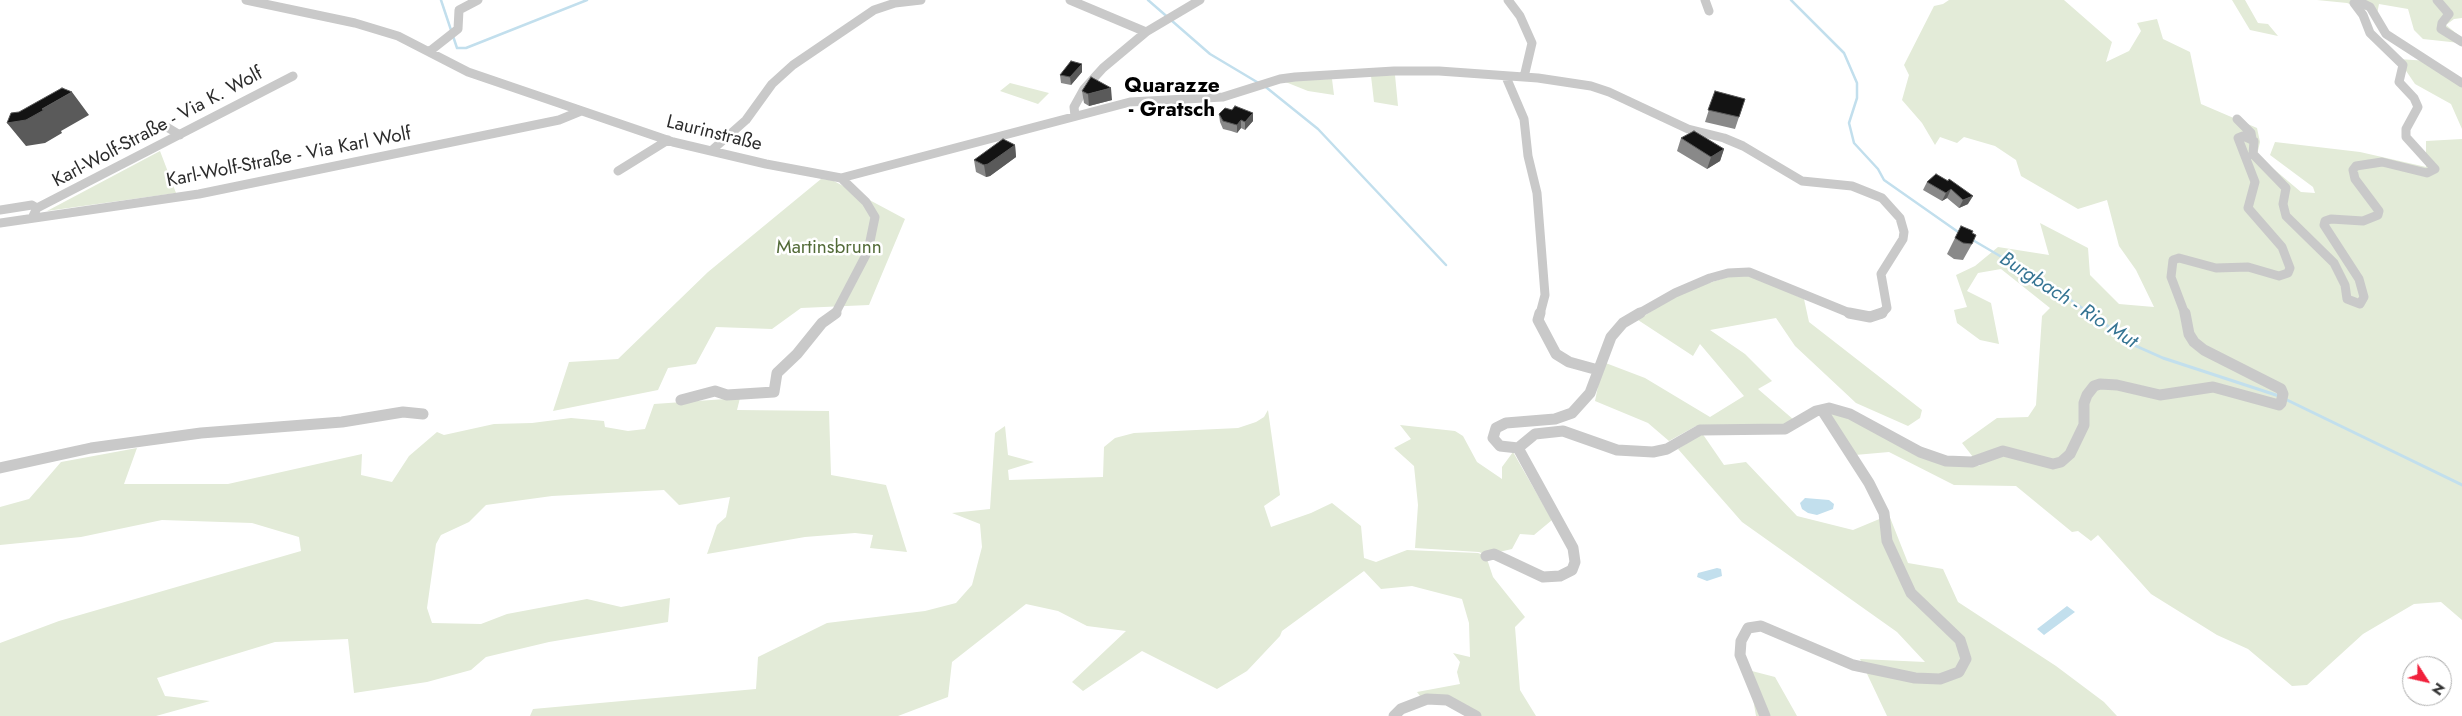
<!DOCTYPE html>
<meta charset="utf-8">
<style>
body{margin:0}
#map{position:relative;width:2462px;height:716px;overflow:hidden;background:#fff;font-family:Jost,sans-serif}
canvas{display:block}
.north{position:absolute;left:2402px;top:656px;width:50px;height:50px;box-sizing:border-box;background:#fff;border:1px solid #ababab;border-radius:50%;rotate:125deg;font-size:14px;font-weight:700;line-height:20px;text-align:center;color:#2c2c2c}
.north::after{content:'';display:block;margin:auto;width:18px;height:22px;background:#f1203b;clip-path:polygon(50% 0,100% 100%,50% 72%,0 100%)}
</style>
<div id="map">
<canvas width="2462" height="716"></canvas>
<div class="north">N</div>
</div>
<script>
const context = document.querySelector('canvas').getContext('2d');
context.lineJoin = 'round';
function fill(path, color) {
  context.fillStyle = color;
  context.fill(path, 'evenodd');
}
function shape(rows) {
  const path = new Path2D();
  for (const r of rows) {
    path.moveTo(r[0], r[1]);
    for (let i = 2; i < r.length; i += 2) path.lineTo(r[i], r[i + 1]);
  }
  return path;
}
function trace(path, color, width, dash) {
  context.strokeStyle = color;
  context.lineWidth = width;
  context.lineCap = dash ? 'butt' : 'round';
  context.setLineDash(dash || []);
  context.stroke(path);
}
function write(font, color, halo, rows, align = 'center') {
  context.font = font + ' Jost,sans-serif';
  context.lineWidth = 5;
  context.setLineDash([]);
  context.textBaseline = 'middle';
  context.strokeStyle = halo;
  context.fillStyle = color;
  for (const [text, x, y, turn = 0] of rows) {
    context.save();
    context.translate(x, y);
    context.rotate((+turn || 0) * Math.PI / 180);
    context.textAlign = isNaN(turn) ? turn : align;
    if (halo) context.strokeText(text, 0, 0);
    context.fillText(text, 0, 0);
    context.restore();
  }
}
const green = shape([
 [1949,0,2064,0,2112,42,2106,62,2129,51,2141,31,2137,23,2157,19,2163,39,2190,52,2201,104,2257,128,2260,142,2257,155,2301,192,2315,193,2313,187,2270,155,2275,142,2360,152,2426,167,2426,141,2462,139,2462,620,2441,602,2414,604,2363,634,2307,685,2292,686,2248,649,2217,635,2151,594,2098,535,2091,541,2078,531,2072,532,2016,486,1954,485,1889,452,1855,455,1827,413,1843,414,1930,461,1980,466,1962,443,1997,418,2028,417,2036,405,2042,316,2050,308,2001,269,1978,273,1967,291,1991,303,1999,344,1980,340,1957,323,1954,310,1967,307,1956,275,1975,266,1998,247,2049,255,2040,223,2088,248,2090,275,2119,304,2154,307,2136,270,2119,246,2107,200,2078,209,2021,176,2016,160,1995,146,1964,137,1957,143,1940,137,1935,145,1922,123,1902,100,1909,75,1904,65,1934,6,1943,4],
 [2232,0,2245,0,2258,23,2268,24,2278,36,2250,30],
 [2317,0,2462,0,2462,18,2454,19,2446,25,2462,38,2460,43,2423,39,2414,30,2408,9,2379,4,2377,14,2347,3],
 [2398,59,2429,61,2462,81,2462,129,2451,104,2415,84],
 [1395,75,1398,106,1374,102,1371,76],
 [1332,79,1334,95,1308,91,1283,81],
 [1010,83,1049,93,1038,104,1000,91],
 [160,151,176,193,47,211],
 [821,179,832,180,905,219,869,305,801,308,772,329,716,327,696,364,668,368,658,390,553,411,569,362,618,359,708,272],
 [1731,276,1751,276,1804,299,1809,322,1922,410,1920,418,1908,426,1856,403,1795,346,1776,318,1710,330,1745,354,1772,381,1758,389,1794,420,1777,428,1696,426,1669,441,1648,423,1595,401,1603,362,1645,378,1710,417,1744,396,1700,344,1693,356,1638,320,1681,292],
 [740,398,737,410,829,411,831,475,886,485,907,552,870,548,873,535,855,533,805,537,707,554,717,525,726,517,730,497,679,505,664,490,552,496,486,505,469,522,441,535,436,544,427,608,432,623,481,624,507,614,587,599,621,607,670,598,668,622,549,642,486,657,471,670,427,682,354,693,348,639,275,642,157,678,165,696,210,701,156,716,0,716,0,643,59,621,301,551,299,537,252,523,162,520,81,537,0,545,0,507,29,499,61,462,137,448,124,484,228,484,362,454,361,475,392,482,409,456,437,432,444,435,494,424,532,423,571,418,604,421,605,427,628,431,645,429,654,404],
 [1268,410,1280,495,1264,506,1271,527,1311,513,1332,503,1361,526,1364,558,1376,562,1407,550,1478,553,1486,556,1493,577,1525,617,1515,627,1520,690,1536,716,1472,716,1469,710,1423,700,1417,692,1460,684,1457,672,1460,662,1453,653,1470,657,1469,623,1462,599,1412,586,1381,589,1364,571,1282,631,1280,636,1247,671,1217,689,1142,651,1083,691,1072,682,1126,631,1087,626,1058,611,1026,604,952,662,948,697,898,716,530,716,533,709,756,689,758,657,827,623,925,611,956,603,972,585,982,547,980,524,952,513,990,509,995,433,1005,426,1008,455,1034,462,1008,470,1009,480,1103,477,1104,447,1115,438,1134,433,1238,428,1256,422,1264,417],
 [1400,425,1455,431,1463,436,1477,462,1502,479,1502,467,1513,452,1552,520,1534,535,1520,534,1512,549,1486,555,1479,552,1415,548,1418,505,1414,466,1394,448,1411,439],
 [1702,433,1724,465,1746,462,1797,516,1853,530,1889,515,1908,563,1943,569,1958,602,2056,666,2104,702,2117,716,1887,716,1860,659,1925,662,1897,632,1742,522,1678,449],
 [1748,670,1775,677,1797,716,1756,716]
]);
const water = shape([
 [1805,498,1829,500,1834,504,1833,509,1817,515,1808,513,1802,509,1800,503],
 [1717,568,1721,569,1722,576,1707,581,1697,577,1698,573],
 [2067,606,2075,612,2044,635,2037,629]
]);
const streamFar1 = shape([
 [441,0,457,48,466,48,587,0],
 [1148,0,1210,54,1267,88,1318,129,1446,265],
 [1791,0,1844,53,1857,83,1857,98,1849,123,1854,143,1878,169,1884,180,1961,234],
 [1971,239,2046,283,2091,314]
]);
const stream = shape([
 [2089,313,2136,346,2163,358,2279,396],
 [2285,399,2462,485]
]);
const streetFar1 = shape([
 [246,0,355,23,398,36,468,72,673,142,766,164,841,178,1130,102,1223,97,1280,79,1295,77,1394,71,1439,71,1538,78,1591,86,1609,92,1688,129,1724,138,1743,146,1802,181,1852,186,1882,198,1900,218,1904,232,1903,239,1881,274,1887,308,1881,314],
 [1070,0,1146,32],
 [1508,0,1520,16,1532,43,1524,77],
 [1705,0,1709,11],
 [2437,0,2449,14,2442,23,2441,29,2462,42],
 [430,51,458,29,459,10,478,0],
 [1506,77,1524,119,1528,156,1537,193,1545,295,1540,314],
 [1075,116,1074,107,1084,89,1103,68,1146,32,1200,0],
 [2237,119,2251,133,2252,139],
 [165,126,180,135],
 [711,151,746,120,772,84,793,65,874,10,895,3,921,0],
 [618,171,668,140],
 [0,210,32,205,37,208],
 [32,218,37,208,293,76],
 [0,223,199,194,559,120,581,111],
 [835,314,868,251,875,217,866,202,841,178],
 [1638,314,1675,293,1710,278,1728,273,1749,272,1852,314],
 [2185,314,2171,277,2173,260,2179,258,2216,268,2248,267,2279,276,2288,273,2290,268,2282,247,2248,208,2255,182,2238,138,2243,136,2254,141,2253,154,2286,188,2283,204,2286,216,2334,263,2345,285,2347,299,2360,304,2364,297,2359,279,2324,225,2325,221,2331,219,2363,221,2378,215,2379,211,2355,179,2353,170,2356,166,2382,162,2427,173,2435,169,2406,137,2406,129,2418,107,2414,98,2399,82,2403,65,2370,33,2363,15,2354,3,2358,1,2370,7,2386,34,2462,83]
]);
const street = shape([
 [1540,313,1538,320,1556,354,1569,362,1598,370],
 [1849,313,1870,317,1882,313],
 [681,400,715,391,727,395,774,392,777,373,797,354,822,323,836,313],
 [1518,448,1500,446,1493,438,1496,428,1506,423,1555,419,1572,413,1590,393,1611,337,1623,323,1640,313],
 [1518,448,1535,434,1563,431,1617,450,1653,452,1667,449,1700,430,1785,429,1816,411,1829,408,1850,414,1920,452,1946,461,1972,462,2003,451,2053,464,2061,462,2070,454,2084,425,2084,403,2087,395,2094,386,2100,384,2117,385,2160,395,2213,387,2279,405,2281,403,2283,394,2281,389,2204,350,2194,342,2189,334,2185,313],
 [0,468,91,448,201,433,342,422,403,412,423,414],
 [1486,556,1494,554,1543,577,1560,576,1572,570,1575,562,1573,548,1518,448],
 [1394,716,1401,709,1427,699,1447,700,1476,716],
 [1765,716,1740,655,1741,641,1748,628,1761,626,1853,665,1915,678,1940,679,1959,672,1966,659,1960,640,1911,593,1887,541,1884,513,1869,483,1822,410]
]);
const wall = shape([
 [1082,64,1082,72,1071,85,1061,83,1060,75],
 [1082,91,1112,100,1089,106,1084,103],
 [1715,91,1745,99,1735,129,1705,122],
 [1219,114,1253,121,1245,130,1241,128,1237,133,1231,131,1223,129,1220,122],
 [1681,138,1724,149,1720,161,1707,169,1677,151],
 [1015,145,1016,157,990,176,986,177,976,172,974,160],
 [1936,174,1968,204,1959,208,1947,198,1942,201,1923,190,1927,182],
 [1961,226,1972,233,1972,244,1963,260,1954,259,1947,254]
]);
const shadedWall = shape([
 [1082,64,1082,72,1071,85,1070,77],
 [1111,88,1112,100,1089,106,1088,94],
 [72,92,89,115,61,131,62,133,45,143,26,146,7,123,42,109],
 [1253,113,1253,121,1245,130,1245,122],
 [1241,120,1241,128,1237,133,1237,125],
 [1015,145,1016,157,990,176,986,177,984,165],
 [1724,149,1720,161,1707,169,1711,157],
 [1951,189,1947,198,1942,201,1946,193],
 [1973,196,1968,204,1959,208,1963,200]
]);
const building = shape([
 [1071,61,1082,64,1070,77,1060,75,1071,61],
 [1091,77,1111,88,1088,94,1082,91,1091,77],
 [62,88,72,92,42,109,44,110,26,120,7,123,11,113,19,112,62,88],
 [1715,91,1745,99,1739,117,1708,110,1715,91],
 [1235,106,1253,113,1245,122,1241,120,1237,125,1223,121,1219,114,1225,108,1232,110,1235,106],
 [1694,131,1724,149,1711,157,1681,138,1694,131],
 [1003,139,1015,145,988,164,984,165,974,160,1003,139],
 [1936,174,1948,181,1949,179,1973,196,1963,200,1951,189,1946,193,1927,182,1936,174],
 [1961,226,1973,231,1972,233,1976,235,1972,244,1963,243,1955,238,1961,226]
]);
const streetNames = [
 ["Karl-Wolf-Straße - Via K. Wolf",158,128,-28],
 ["Laurinstraße",714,134,14],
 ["Karl-Wolf-Straße - Via Karl Wolf",289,158,-11]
];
const parkNames = [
 ["Martinsbrunn",829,248]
];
const waterNames = [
 ["Burgbach - Rio Mut",2068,301,33]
];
const quarterNames = [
 ["Quarazze",1172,87],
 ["- Gratsch",1172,111]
];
fill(green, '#e3ebd8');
fill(water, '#c2dfed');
trace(streamFar1, '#c2dfed', 2.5);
trace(stream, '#c2dfed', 3);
trace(streetFar1, '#c9c9c9', 9);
trace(street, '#c9c9c9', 11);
fill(wall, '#898989');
fill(shadedWall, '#5a5a5a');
fill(building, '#131313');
trace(building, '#5a5a5a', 1);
write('19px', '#2c2c2c', '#fff', streetNames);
write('19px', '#526a37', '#fff', parkNames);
write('italic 20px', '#357493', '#fff', waterNames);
write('bold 21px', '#000', '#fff', quarterNames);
</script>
